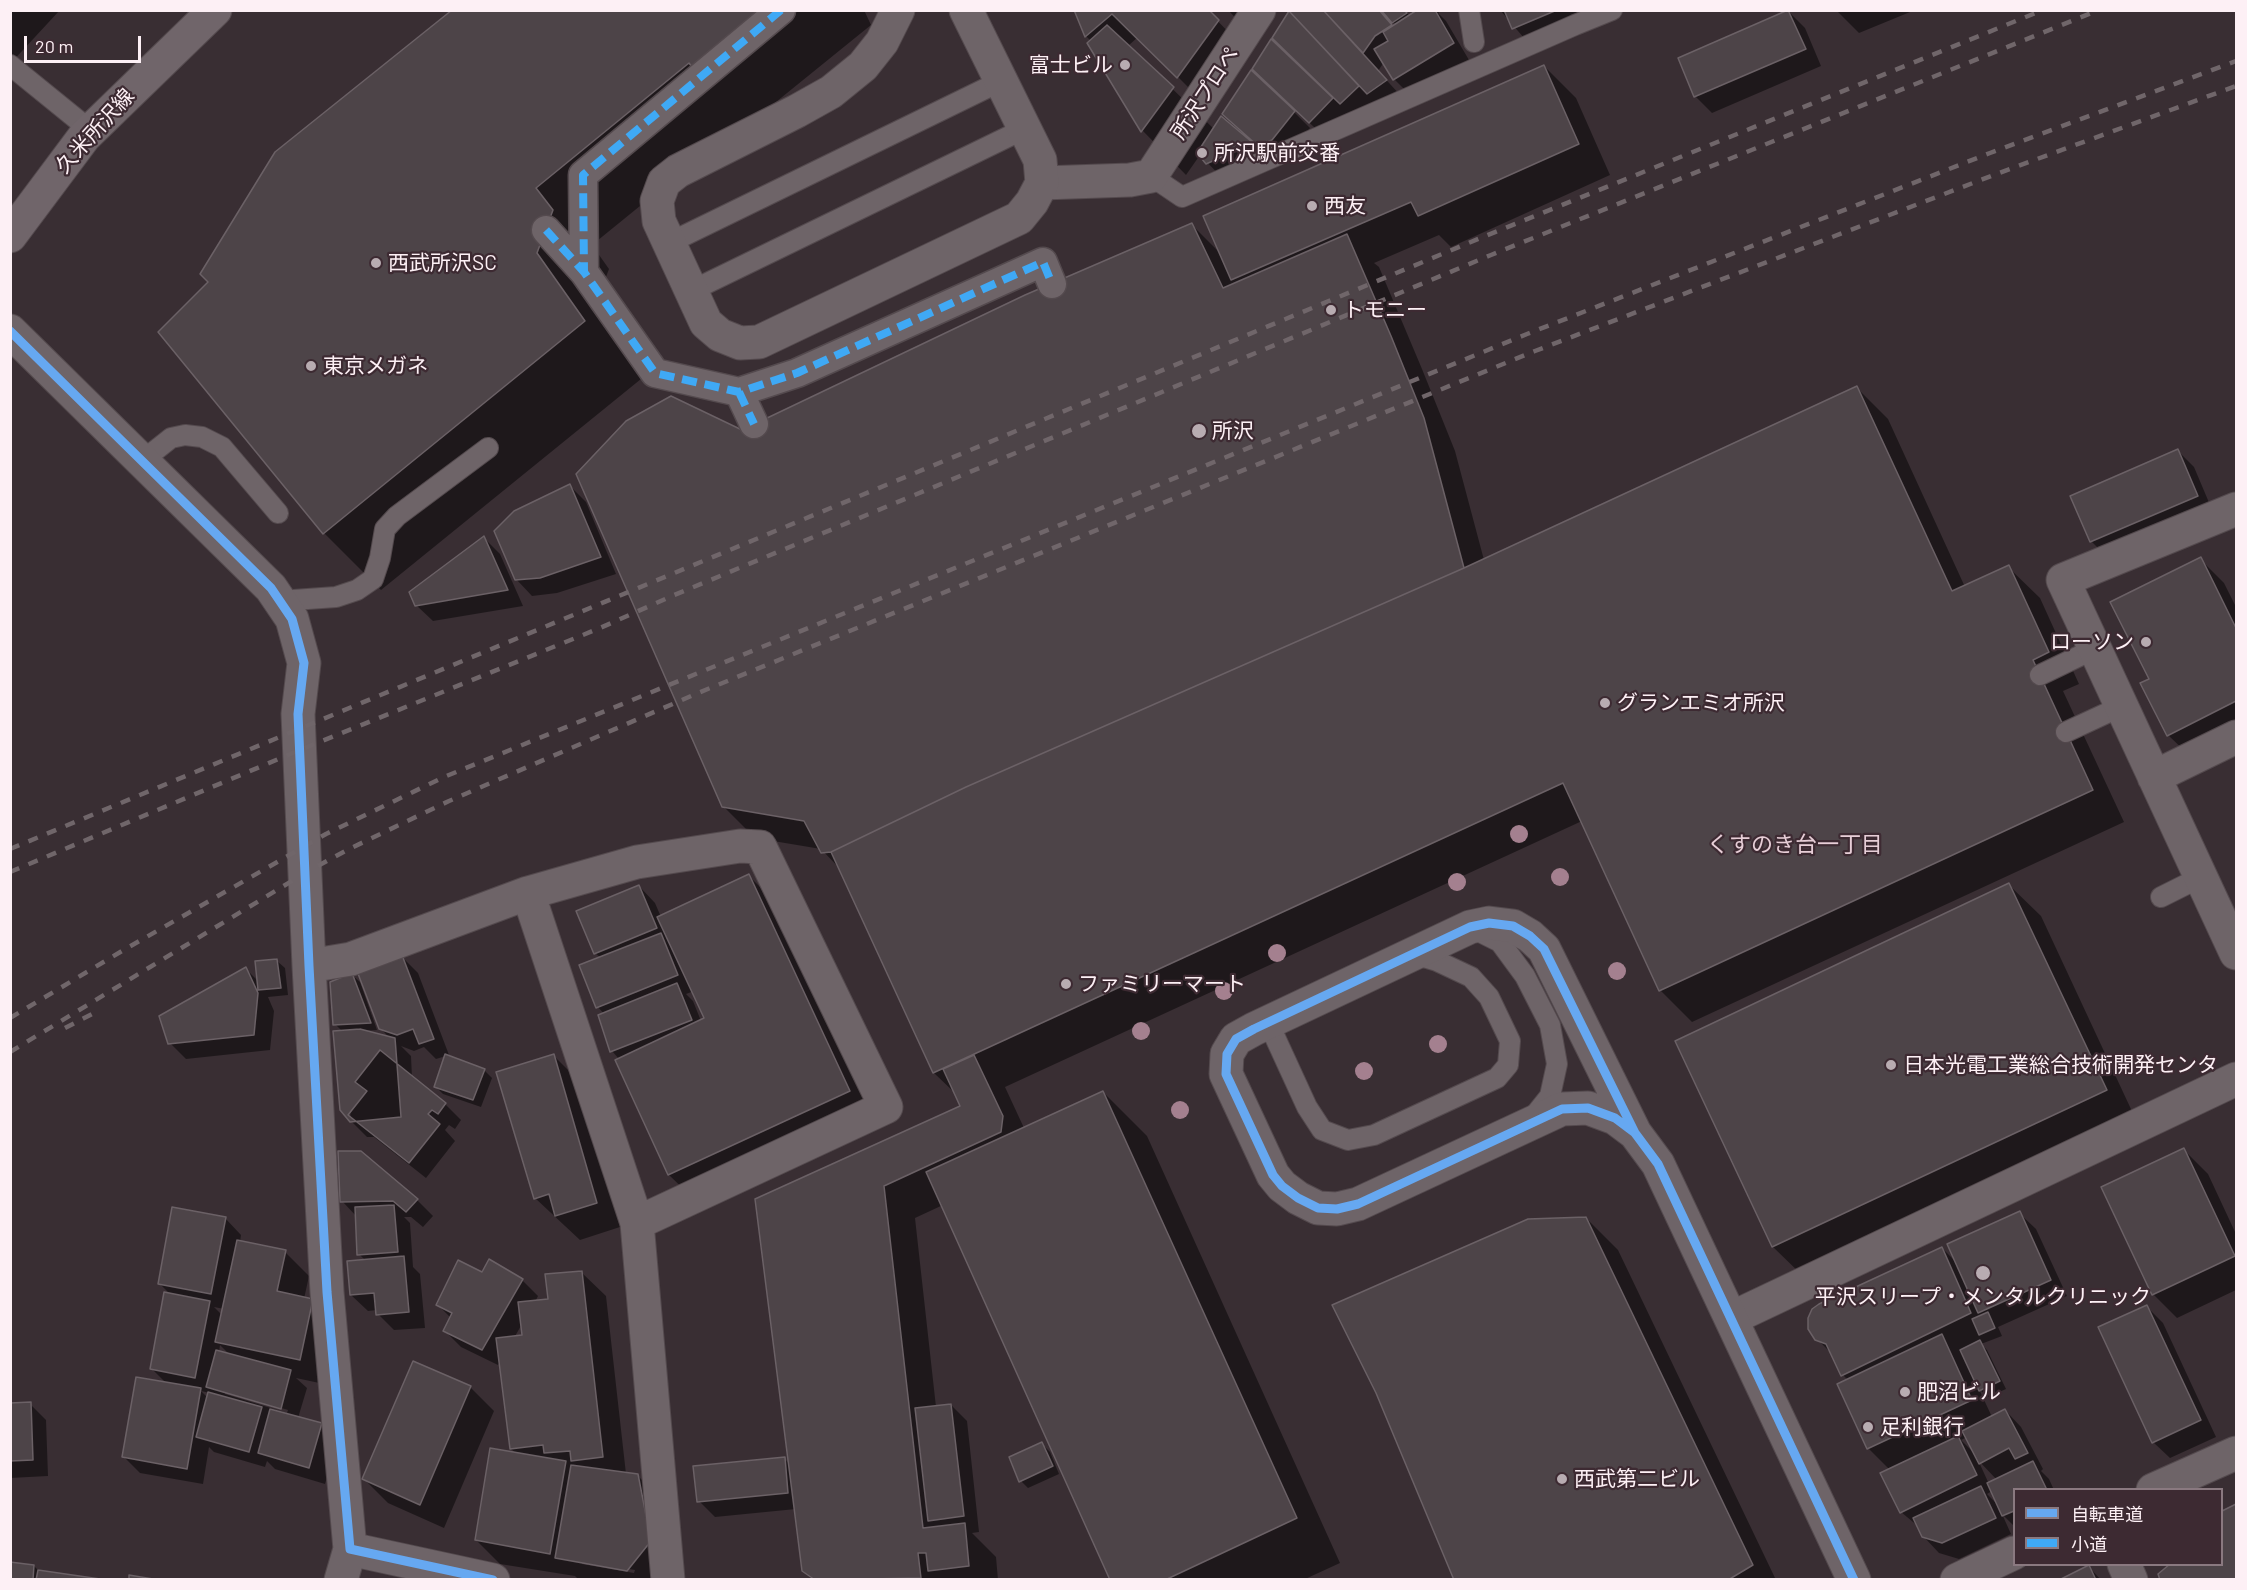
<!DOCTYPE html>
<meta charset="utf-8">
<style>
body{margin:0}
#map{position:relative;width:2247px;height:1590px;overflow:hidden;background:#392e33;font-family:Barlow,"Noto Sans JP",sans-serif}
canvas{display:block}
.frame{position:absolute;inset:0;border:12px solid #fdf0f5;pointer-events:none}
.legend{position:absolute;left:2013px;top:1488px;width:210px;height:78px;box-sizing:border-box;background:#3d2a32;border:2px solid #8a7980;margin:0;padding:8px 10px;list-style:none;font-size:18px;color:#fdf0f5}
.legend li{display:flex;align-items:center;gap:12px;height:30px}
.legend b{width:30px;border:2px solid #8a7980}
.scale{position:absolute;left:24px;top:36px;width:117px;height:27px;box-sizing:border-box;border:3px solid #fdf0f5;border-top:0;padding-left:8px;font-size:18px;line-height:21px;white-space:nowrap;color:#fdf0f5;-webkit-text-stroke:4px #3d2a32;paint-order:stroke}
</style>
<div id="map">
<canvas width="2247" height="1590"></canvas>
<div class="frame"></div>
<ul class="legend">
<li><b style="height:8px;background:#66a8f1"></b>自転車道</li>
<li><b style="height:8px;background:#3fa9f5"></b>小道</li>
</ul>
<div class="scale">20 m</div>
</div>
<script>
const context = document.querySelector('canvas').getContext('2d');
context.lineJoin = 'round';
function fill(path, color) {
  context.fillStyle = color;
  context.fill(path, 'evenodd');
}
function shape(rows) {
  const path = new Path2D();
  for (const r of rows) {
    path.moveTo(r[0], r[1]);
    for (let i = 2; i < r.length; i += 2) path.lineTo(r[i], r[i + 1]);
  }
  return path;
}
function trace(path, color, width, dash) {
  context.strokeStyle = color;
  context.lineWidth = width;
  context.lineCap = dash ? 'butt' : 'round';
  context.setLineDash(dash || []);
  context.stroke(path);
}
function write(font, color, halo, rows, align = 'center') {
  context.font = font + ' Barlow,"Noto Sans JP",sans-serif';
  context.lineWidth = 4.5;
  context.setLineDash([]);
  context.textBaseline = 'middle';
  context.strokeStyle = halo;
  context.fillStyle = color;
  for (const [text, x, y, turn = 0] of rows) {
    context.save();
    context.translate(x, y);
    context.rotate((+turn || 0) * Math.PI / 180);
    context.textAlign = isNaN(turn) ? turn : align;
    if (halo) context.strokeText(text, 0, 0);
    context.fillText(text, 0, 0);
    context.restore();
  }
}
const shadow = shape([
 [10,10,60,10,10,64],
 [453,10,864,10,871,25,750,123,747,119,592,245,609,269,593,311,641,379,381,590,324,533,160,332,210,283],
 [1076,10,1207,10,1242,46,1202,101,1138,37,1128,46,1214,129,1242,136,1244,135,1224,114,1273,89,1314,77,1296,20,1298,19,1291,10,1405,10,1410,17,1414,15,1409,10,1442,10,1438,13,1446,21,1469,60,1410,95,1394,79,1384,62,1378,71,1402,97,1384,109,1376,101,1374,103,1382,111,1365,127,1358,121,1334,146,1296,110,1294,112,1310,128,1288,156,1275,162,1251,140,1249,142,1275,168,1231,187,1200,155,1186,175,1143,131,1089,43,1091,41,1086,36],
 [1383,11,1396,25,1393,27,1380,13],
 [1228,10,1270,10,1252,35],
 [1500,10,1587,10,1530,45],
 [1836,10,1915,10,1859,33],
 [1789,12,1805,28,1821,66,1712,113,1696,97,1680,59],
 [1544,66,1576,98,1610,175,1451,247,1439,235,1374,263,1379,267,1422,369,1455,451,1484,560,1857,388,1888,419,1965,587,2008,567,2040,598,2079,684,2063,691,2124,822,1692,1022,1660,990,1582,821,1005,1087,1024,1128,1103,1092,1147,1136,1340,1563,1303,1580,1112,1580,943,1205,915,1218,936,1407,951,1405,967,1421,979,1532,972,1533,996,1557,998,1580,813,1580,803,1570,796,1509,715,1517,699,1501,785,1459,790,1465,757,1200,962,1107,957,1095,934,1073,842,871,821,849,755,838,723,806,742,432,1192,225,1220,253],
 [2178,451,2194,467,2213,512,2107,557,2091,541],
 [570,486,586,502,616,574,557,593,532,596,516,579],
 [484,538,500,554,523,606,433,621,416,605],
 [2200,559,2224,583,2236,607,2236,737,2193,759,2168,735,2151,680],
 [749,876,780,907,880,1122,701,1206,669,1175,617,1060,619,1059,612,1051,600,1016,604,1014,598,1007,601,958,595,953,639,886,655,903,661,917],
 [694,991,706,1018,701,1021,693,1001,686,994],
 [2009,885,2041,916,2137,1122,1805,1278,1773,1247,1677,1041],
 [402,957,418,973,449,1055,436,1059,424,1047,414,1051,401,1046,411,1056,412,1078,445,1104,461,1120,455,1129,449,1125,445,1130,455,1141,426,1178,374,1137,367,1137,351,1121,343,1032,335,1024,352,975,360,982,377,1030,362,1031,391,1039,380,1028],
 [277,961,285,968,288,995,268,997,274,1011,270,1050,186,1059,170,1043,246,969,259,982],
 [554,1056,578,1080,620,1227,580,1240,535,1198],
 [484,1070,492,1078,481,1107,443,1094,435,1086],
 [2184,1150,2208,1174,2236,1234,2236,1290,2177,1318,2153,1294],
 [417,1200,433,1216,423,1227,411,1217,404,1217,410,1223,413,1267,420,1274,425,1328,394,1330,378,1314,377,1310,368,1311,351,1295,366,1261,359,1254,357,1217,342,1201],
 [2019,1213,2036,1229,2067,1296,1998,1327,2002,1336,1981,1344,1987,1350,2006,1389,1988,1397,1979,1389,1992,1417,2005,1410,2021,1427,2043,1469,2041,1471,2049,1479,2054,1490,2014,1490,2014,1526,2002,1514,2011,1534,1959,1559,1939,1553,1923,1536,1919,1527,1901,1512,1890,1470,1868,1448,1848,1380,1843,1375,1833,1355,1817,1339,1942,1248,1957,1263],
 [1967,1437,1975,1454,1961,1440],
 [1978,1460,1997,1480,1989,1484],
 [1992,1491,1999,1506,1987,1494],
 [225,1218,241,1235,240,1242,285,1252,309,1276,304,1299,312,1300,324,1384,296,1378,307,1388,298,1418,321,1425,337,1441,325,1484,275,1469,267,1461,265,1467,214,1452,209,1447,203,1484,140,1473,124,1457,167,1384,151,1368,171,1295,159,1283],
 [214,1307,224,1309,222,1315],
 [220,1345,230,1355,219,1352],
 [201,1391,210,1393,208,1398],
 [225,1391,288,1410,287,1413,225,1394],
 [1586,1218,1618,1250,1776,1580,1456,1580],
 [581,1272,606,1296,626,1474,637,1475,662,1500,663,1580,579,1580,575,1576,500,1564,476,1540,517,1454,511,1449,500,1362,498,1365,461,1347,445,1331,451,1318,438,1305,483,1274,522,1280,538,1296,535,1302,549,1300],
 [522,1324,524,1336,514,1338],
 [582,1561,635,1570,634,1573,582,1564],
 [2147,1307,2163,1323,2216,1437,2170,1458,2153,1442],
 [470,1387,494,1411,444,1528,388,1503,364,1479],
 [30,1404,46,1420,48,1476,10,1478,10,1405],
 [1042,1444,1050,1452,1059,1474,1028,1488,1021,1481],
 [2236,1506,2236,1580,2162,1580,2222,1564,2222,1513],
 [34,1566,39,1571,97,1580,10,1580],
 [2089,1567,2101,1580,2062,1580]
]);
const building = shape([
 [452,10,761,10,692,67,689,63,536,188,553,210,537,253,585,321,323,534,158,332,208,282,200,274,275,152,452,10],
 [1074,10,1209,10,1219,20,1177,78,1112,14,1085,37,1074,10],
 [1323,10,1387,80,1367,94,1289,11,1323,10],
 [1323,10,1379,10,1392,25,1375,36,1363,53,1323,10],
 [1381,10,1404,10,1407,13,1392,23,1381,10],
 [1417,10,1435,10,1454,43,1393,80,1374,49,1388,41,1383,32,1417,10],
 [1504,10,1557,10,1512,29,1504,10],
 [1788,10,1806,49,1694,97,1678,58,1788,10],
 [1289,11,1359,86,1340,104,1272,38,1289,11],
 [1107,25,1174,87,1141,132,1087,43,1107,25],
 [1271,39,1333,98,1309,123,1252,69,1271,39],
 [1544,65,1579,144,1418,216,1411,202,1231,280,1203,216,1544,65],
 [1251,70,1295,111,1272,140,1258,146,1222,114,1251,70],
 [1221,116,1253,143,1206,164,1197,153,1221,116],
 [1192,223,1223,288,1347,234,1391,336,1424,418,1464,568,966,787,831,852,821,853,804,821,722,807,576,474,626,421,671,396,742,430,1025,295,1192,223],
 [1857,386,1952,591,2009,565,2049,652,2033,660,2093,790,1659,991,1563,783,933,1073,831,852,966,787,1464,568,1857,386],
 [2178,449,2198,496,2090,542,2070,496,2178,449],
 [570,484,601,557,540,578,515,580,494,531,514,511,570,484],
 [484,536,508,590,415,606,409,592,484,536],
 [2201,557,2236,628,2236,701,2167,736,2140,683,2149,679,2110,602,2201,557],
 [749,874,850,1091,668,1175,615,1060,704,1018,657,917,749,874],
 [2009,883,2107,1090,1772,1247,1675,1041,2009,883],
 [639,885,657,928,594,954,576,911,639,885],
 [661,933,678,975,596,1008,579,965,661,933],
 [402,955,434,1039,419,1044,413,1029,397,1035,379,1029,357,971,402,955],
 [277,959,281,988,258,990,255,961,277,959],
 [246,967,258,993,254,1035,168,1044,159,1016,246,967],
 [352,973,371,1023,333,1025,330,982,352,973],
 [677,983,692,1020,610,1052,598,1015,677,983],
 [360,1029,395,1038,401,1117,350,1122,340,1110,333,1031,360,1029],
 [380,1050,446,1103,438,1114,432,1110,428,1114,440,1124,409,1163,348,1115,367,1091,355,1082,380,1050],
 [445,1054,485,1069,473,1100,434,1087,445,1054],
 [554,1054,597,1203,555,1216,549,1194,534,1199,496,1072,554,1054],
 [974,1055,1003,1116,1001,1132,884,1186,923,1528,965,1523,969,1566,928,1571,926,1553,918,1553,921,1578,815,1580,802,1571,755,1199,960,1106,943,1069,974,1055],
 [1103,1091,1297,1518,1165,1580,1110,1580,926,1172,1103,1091],
 [2184,1148,2235,1256,2152,1295,2101,1187,2184,1148],
 [338,1151,361,1151,418,1199,406,1212,393,1201,340,1202,338,1151],
 [394,1205,398,1252,357,1255,355,1207,394,1205],
 [172,1207,226,1217,211,1294,158,1284,172,1207],
 [2020,1211,2051,1280,1978,1313,1947,1244,2020,1211],
 [1586,1217,1753,1565,1728,1580,1454,1580,1376,1393,1332,1305,1528,1219,1586,1217],
 [237,1240,286,1250,277,1291,313,1299,300,1360,215,1342,237,1240],
 [1942,1247,1971,1313,1841,1376,1826,1344,1815,1340,1808,1329,1808,1318,1812,1309,1819,1304,1942,1247],
 [404,1256,409,1312,376,1315,374,1293,350,1295,347,1261,404,1256],
 [489,1259,523,1279,482,1350,443,1331,452,1313,436,1305,458,1260,482,1272,489,1259],
 [582,1271,603,1457,571,1461,570,1451,544,1453,543,1445,510,1449,496,1338,522,1335,518,1302,548,1299,545,1274,582,1271],
 [164,1292,210,1301,195,1378,150,1369,164,1292],
 [2147,1305,2201,1420,2152,1443,2098,1327,2147,1305],
 [1988,1312,1995,1328,1979,1335,1972,1319,1988,1312],
 [1942,1334,1972,1400,1867,1449,1837,1384,1942,1334],
 [1980,1340,2000,1381,1979,1391,1960,1350,1980,1340],
 [216,1350,291,1370,281,1409,206,1387,216,1350],
 [413,1361,471,1386,420,1505,362,1479,413,1361],
 [136,1377,201,1388,187,1469,122,1457,136,1377],
 [208,1392,262,1407,249,1452,196,1437,208,1392],
 [31,1402,33,1460,10,1461,10,1403,31,1402],
 [951,1404,964,1516,928,1521,915,1408,951,1404],
 [270,1409,322,1423,309,1468,258,1453,270,1409],
 [2005,1409,2028,1453,2015,1459,2009,1448,1979,1464,1962,1431,2005,1409],
 [1958,1436,1977,1475,1900,1513,1880,1473,1958,1436],
 [1042,1442,1053,1466,1019,1482,1009,1457,1042,1442],
 [490,1448,566,1461,550,1554,475,1540,490,1448],
 [785,1457,788,1493,697,1502,693,1466,785,1457],
 [2033,1461,2047,1490,2014,1490,2014,1511,2002,1516,1987,1483,2033,1461],
 [571,1465,638,1474,651,1541,627,1571,555,1558,571,1465],
 [1981,1486,1996,1518,1942,1543,1922,1537,1913,1518,1981,1486],
 [2236,1504,2236,1580,2160,1580,2158,1574,2170,1564,2222,1564,2222,1511,2236,1504],
 [10,1562,34,1565,33,1580,10,1580,10,1562],
 [2089,1565,2096,1580,2059,1580,2089,1565],
 [38,1570,107,1580,36,1580,38,1570],
 [129,1575,159,1580,129,1580,129,1575]
]);
const service = shape([
 [1469,10,1474,42],
 [10,65,90,130],
 [1151,176,1182,197,1575,25,1612,10],
 [669,243,1001,81],
 [691,291,1024,129],
 [142,461,171,438,185,435,202,437,222,447,278,513],
 [279,601,336,597,357,590,373,579,380,558,385,529,397,516,488,448],
 [2040,675,2094,649],
 [2066,732,2122,706],
 [2161,897,2201,877],
 [1476,930,1500,942,1525,976,1550,1025,1557,1064,1550,1096,1534,1116],
 [1268,1022,1307,1107,1322,1130,1348,1140,1374,1135,1497,1078,1508,1065,1510,1041,1489,997,1471,977,1437,961,1413,954]
]);
const pedestrian = shape([
 [781,10,583,175,584,272,655,373,739,392,797,373,1043,262,1052,284],
 [546,230,584,272],
 [739,392,754,424]
]);
const minor = shape([
 [1042,183,1130,180,1151,176,1259,10],
 [10,331,271,588,292,619,304,663,298,714,309,966,327,1292,350,1549,493,1580],
 [2236,509,2063,580,2236,953],
 [2154,777,2236,737],
 [528,893,637,1223,668,1580],
 [309,966,351,959,528,893,637,862,740,846,760,847,886,1107,637,1223],
 [1732,1318,2236,1079],
 [2153,1490,2236,1453],
 [2124,1564,2131,1580],
 [341,1580,350,1549],
 [1957,1580,2014,1553]
]);
const tertiary = shape([
 [898,10,882,42,863,66,831,92,797,111,678,171,664,182,657,201,659,221,706,323,720,335,740,343,759,342,1019,218,1032,202,1042,183,1040,160,966,10],
 [1635,1133,1615,1118,1588,1108,1562,1109,1358,1204,1337,1209,1318,1208,1298,1198,1282,1186,1273,1175,1226,1074,1227,1054,1236,1039,1254,1029,1470,927,1489,923,1513,926,1530,936,1544,949,1635,1133,1658,1164,1854,1580]
]);
const secondary = shape([
 [10,236,84,137,215,10]
]);
const rail = shape([
 [10,849,1483,237,2043,10],
 [10,872,300,750,600,628,672,596,1491,255,2099,10],
 [10,1018,122,951,326,834,444,777,1527,334,1990,153,2236,61],
 [65,1028,94,1013],
 [10,1052,305,873,347,850,449,801,698,693,1535,351,1999,173,2236,86]
]);
const quiet = shape([
 [781,10,583,175,584,272,655,373,739,392,797,373,1043,262,1052,284],
 [546,230,584,272],
 [739,392,754,424]
]);
const cycleway = shape([
 [10,331,271,588,292,619,304,663,298,714,309,966,327,1292,350,1549,493,1580],
 [1635,1133,1615,1118,1588,1108,1562,1109,1358,1204,1337,1209,1318,1208,1298,1198,1282,1186,1273,1175,1226,1074,1227,1054,1236,1039,1254,1029,1470,927,1489,923,1513,926,1530,936,1544,949,1635,1133,1658,1164,1854,1580]
]);
const trees = [
 [1519,834],
 [1560,877],
 [1457,882],
 [1277,953],
 [1617,971],
 [1224,991],
 [1141,1031],
 [1438,1044],
 [1364,1071],
 [1180,1110]
];
const markers = [
 [1125,65,6,"#b8acb1"],
 [1202,153,6,"#b8acb1"],
 [1312,206,6,"#b8acb1"],
 [376,263,6,"#b8acb1"],
 [1331,310,6,"#b8acb1"],
 [311,366,6,"#b8acb1"],
 [1199,431,8,"#b8acb1"],
 [2146,642,6,"#b8acb1"],
 [1605,703,6,"#b8acb1"],
 [1066,984,6,"#b8acb1"],
 [1891,1065,6,"#b8acb1"],
 [1983,1273,8,"#b8acb1"],
 [1905,1392,6,"#b8acb1"],
 [1868,1427,6,"#b8acb1"],
 [1562,1479,6,"#b8acb1"]
];
const poiNames = [
 ["富士ビル",1113,65,"right"],
 ["所沢駅前交番",1214,153],
 ["西友",1324,206],
 ["西武所沢SC",388,263],
 ["トモニー",1343,310],
 ["東京メガネ",323,366],
 ["所沢",1212,431],
 ["ローソン",2134,642,"right"],
 ["グランエミオ所沢",1617,703],
 ["ファミリーマート",1078,984],
 ["日本光電工業総合技術開発センタ",1903,1065],
 ["平沢スリープ・メンタルクリニック",1983,1297,"center"],
 ["肥沼ビル",1917,1392],
 ["足利銀行",1880,1427],
 ["西武第二ビル",1574,1479]
];
const streetNames = [
 ["所沢プロペ",1205,93,-57],
 ["久米所沢線",95,131,-48]
];
const neighbourhoodNames = [
 ["くすのき台一丁目",1795,845]
];
fill(shadow, '#0007');
fill(building, '#4d4448');
trace(building, '#6b6166', 1.5);
trace(service, '#544a4e', 22);
trace(pedestrian, '#544a4e', 31);
trace(minor, '#544a4e', 35);
trace(tertiary, '#544a4e', 35);
trace(secondary, '#544a4e', 35);
trace(service, '#6e6468', 20);
trace(pedestrian, '#6e6468', 28);
trace(minor, '#6e6468', 33);
trace(tertiary, '#6e6468', 33);
trace(secondary, '#70656a', 33);
trace(rail, '#70666a', 4.5, [10, 10]);
trace(quiet, '#3fa9f5', 8, [15, 8]);
trace(cycleway, '#66a8f1', 9);
context.fillStyle = '#a4808f';
for (const [x, y] of trees) {
  context.beginPath();
  context.arc(x, y, 9, 0, 2 * Math.PI);
  context.fill();
}
for (const [x, y, r, color] of markers) {
  const dot = new Path2D();
  dot.arc(x, y, r, 0, 2 * Math.PI);
  context.fillStyle = color;
  context.fill(dot);
  trace(dot, '#3d2a32', 2);
}
write('21px', '#fdf0f5', '#3d2a32', poiNames, 'left');
write('21px', '#fdf0f5', '#3d2a32', streetNames);
write('22px', '#e7ced7', '#3d2a32', neighbourhoodNames);
</script>
